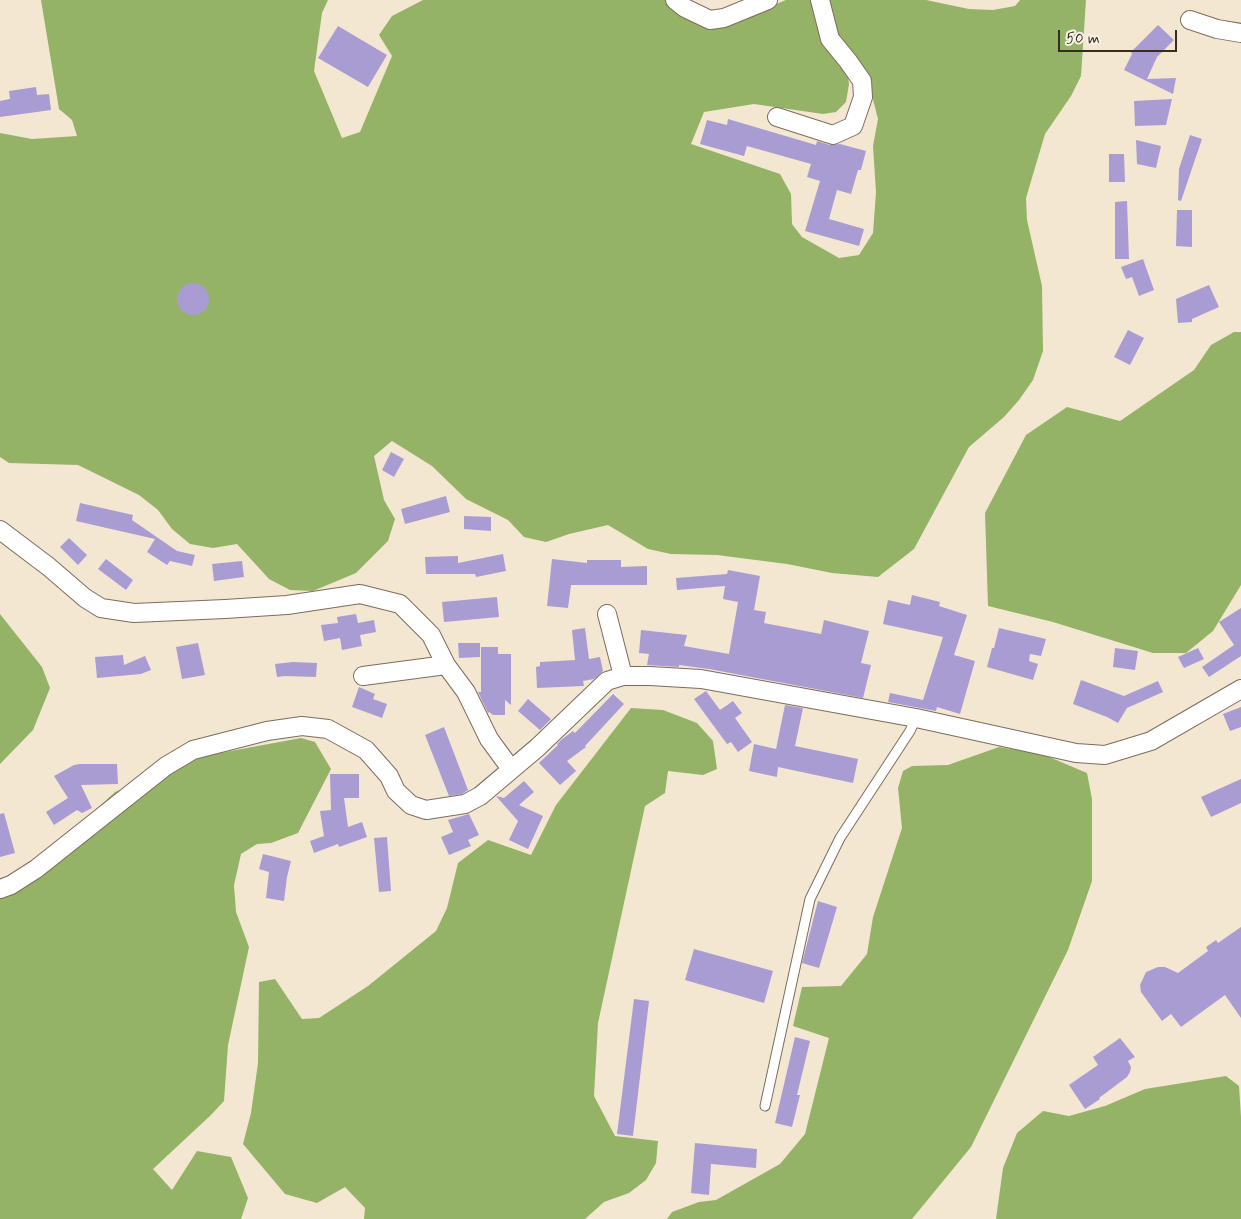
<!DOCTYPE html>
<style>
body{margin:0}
#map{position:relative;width:1241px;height:1219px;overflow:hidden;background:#f4e7d2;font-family:Mynerve,sans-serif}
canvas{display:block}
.scale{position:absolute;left:1058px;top:30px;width:119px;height:22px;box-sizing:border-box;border:2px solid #3b2a1e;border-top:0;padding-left:6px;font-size:15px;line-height:18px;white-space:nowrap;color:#3b2a1e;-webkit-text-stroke:4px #f7f3e8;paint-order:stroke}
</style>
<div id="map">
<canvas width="1241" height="1219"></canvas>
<div class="scale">50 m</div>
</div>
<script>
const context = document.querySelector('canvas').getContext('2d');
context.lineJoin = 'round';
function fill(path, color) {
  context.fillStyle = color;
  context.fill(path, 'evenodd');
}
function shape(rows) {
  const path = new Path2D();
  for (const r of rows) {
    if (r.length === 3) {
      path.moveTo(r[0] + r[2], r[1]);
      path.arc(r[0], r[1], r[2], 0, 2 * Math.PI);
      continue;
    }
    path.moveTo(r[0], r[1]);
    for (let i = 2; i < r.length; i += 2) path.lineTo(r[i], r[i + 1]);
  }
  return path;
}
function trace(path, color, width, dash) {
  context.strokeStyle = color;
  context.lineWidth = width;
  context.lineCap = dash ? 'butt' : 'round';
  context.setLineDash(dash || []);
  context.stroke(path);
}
const forest = shape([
 [41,0,328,0,322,13,314,71,342,138,360,132,392,56,379,35,392,16,423,0,668,0,730,23,786,0,814,0,821,40,848,75,849,84,846,102,836,112,823,114,754,104,704,112,691,144,780,174,791,194,792,224,802,237,839,258,859,255,873,233,876,192,873,146,878,119,867,76,835,34,828,0,926,0,969,9,993,10,1015,6,1020,0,1086,0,1081,76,1071,96,1045,134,1026,198,1027,220,1042,286,1043,351,1033,380,1019,400,1004,417,969,447,914,549,878,577,832,573,787,564,717,555,671,554,648,549,608,525,569,534,546,542,524,537,508,520,466,499,432,466,392,441,374,456,384,500,395,519,388,541,356,573,313,591,290,590,269,579,237,544,213,548,190,544,172,529,158,510,139,495,78,465,9,463,0,457,0,133,32,139,77,136,72,120,59,109],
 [1234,332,1241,332,1241,585,1213,631,1186,653,1153,653,1053,622,988,606,985,513,1026,435,1067,407,1120,421,1194,370,1211,345],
 [0,614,42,667,50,688,33,730,0,764],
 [631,708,663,710,697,723,713,741,717,769,703,775,668,771,665,793,645,806,598,1023,594,1096,615,1136,658,1141,656,1163,646,1180,629,1193,604,1202,585,1219,364,1219,365,1208,345,1187,317,1203,285,1194,243,1144,251,1113,258,1063,259,982,275,979,302,1019,319,1018,368,986,436,931,447,908,458,863,488,840,531,855,556,805],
 [301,738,315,742,331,769,298,833,271,843,257,844,241,854,234,885,236,912,249,947,228,1045,224,1101,211,1115,153,1169,172,1190,197,1151,231,1157,248,1198,241,1219,0,1219,0,893,9,889,115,792,193,758],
 [999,747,1042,754,1087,773,1092,799,1092,881,1068,950,971,1147,912,1219,667,1219,672,1212,699,1202,716,1200,780,1164,805,1134,829,1038,793,1026,802,987,841,986,867,954,873,917,902,828,898,788,903,771,912,766,948,765],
 [1226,1076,1239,1086,1241,1117,1241,1219,996,1219,1003,1168,1017,1133,1043,1111,1069,1116,1105,1106,1145,1089]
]);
const building = shape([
 [1158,25,1174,40,1157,57,1147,79,1176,78,1173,94,1124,70,1132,54,1131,52],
 [338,26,387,55,368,87,318,58],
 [36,87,37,95,49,94,51,110,0,117,0,101,10,99,9,91],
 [1172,99,1166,125,1135,126,1134,101],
 [728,119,816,145,817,141,830,145,840,144,866,151,861,170,858,170,851,194,837,190,829,219,864,229,859,246,805,231,820,181,807,177,811,164,747,146,744,156,700,144,707,120,727,125],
 [1190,135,1202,139,1181,201,1178,200,1179,169],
 [1136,140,1161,146,1156,168,1137,164],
 [1109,154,1124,154,1125,182,1109,182],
 [1127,201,1129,259,1115,259,1115,202],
 [1177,210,1192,210,1192,247,1176,246],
 [1143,259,1154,290,1139,296,1132,277,1126,279,1121,267],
 [193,299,16],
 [1209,285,1219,307,1192,319,1192,322,1178,323,1176,299],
 [1128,330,1144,338,1130,365,1114,357],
 [391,452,404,459,394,477,382,470],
 [446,496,450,512,405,524,401,509],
 [80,503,133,515,132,520,177,551,195,555,192,566,170,561,167,565,147,552,155,539,76,521],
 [464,516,491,517,491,531,464,529],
 [69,538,87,555,78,565,60,547],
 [503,554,506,571,476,577,475,574,426,574,425,557,458,556,458,563],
 [106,559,133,580,126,590,98,569],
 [552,559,587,563,587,560,621,560,621,567,647,566,647,585,571,585,568,608,547,606],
 [242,561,244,577,214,581,212,564],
 [728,570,760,576,754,610,766,612,764,623,821,634,824,620,869,631,861,663,871,665,863,698,709,669,679,665,679,667,647,665,649,654,639,653,641,630,687,635,684,646,729,654,738,602,723,599,725,586,677,590,676,578,727,574],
 [912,595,940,602,939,606,967,615,954,655,975,661,960,714,937,707,936,711,888,702,890,693,923,700,943,637,883,624,888,600,910,605],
 [497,597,499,617,444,622,442,602],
 [1241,608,1241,656,1209,677,1202,667,1234,645,1219,622],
 [356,614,358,623,374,620,376,632,360,635,362,646,342,650,340,638,324,641,321,625,338,623,337,617],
 [585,628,589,659,600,657,603,671,594,679,583,681,584,686,537,688,536,667,540,666,540,662,575,660,572,630],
 [999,628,1046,639,1041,656,1030,654,1029,661,1038,664,1033,680,987,667,992,648,994,648],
 [198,643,205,675,182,679,176,647],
 [458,643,480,643,480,657,459,658],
 [481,647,498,647,498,654,511,654,511,705,505,700,505,715,493,715,489,712,488,713,478,692,481,692],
 [1115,648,1138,651,1135,670,1113,667],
 [1198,648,1204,659,1184,668,1178,657],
 [123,655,124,665,145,656,151,670,141,674,97,678,95,657],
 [293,662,317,663,316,677,285,676,277,677,275,664],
 [1081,680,1124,696,1158,681,1163,692,1127,708,1118,723,1107,717,1073,704],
 [359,687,375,694,373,699,387,704,382,718,352,707],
 [706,691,720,710,733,701,742,713,735,718,752,742,738,752,731,742,727,744,694,699],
 [613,694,624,704,585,746,586,747,567,761,576,771,560,785,539,763,558,745,557,744,561,740,573,731,575,733],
 [528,699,551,719,540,730,518,711],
 [785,705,803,708,795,746,858,759,853,783,778,767,777,777,749,771,754,744,776,749],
 [1241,707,1241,727,1230,731,1223,714],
 [444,727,468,790,462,794,449,796,425,735],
 [80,764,117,764,118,784,81,785,92,808,82,813,77,810,54,825,46,812,68,798,54,776,74,765],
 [330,774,359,774,359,798,344,798,348,827,362,822,367,837,339,847,338,844,314,853,310,841,324,836,320,811,331,810],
 [1241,779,1241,803,1211,817,1201,797],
 [524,781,534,792,519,805,543,816,528,849,509,840,518,821,496,796,504,798],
 [4,813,15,853,0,857,0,814],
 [469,814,479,835,468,840,471,846,449,855,441,837,453,832,448,820],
 [387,837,391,891,379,892,374,838],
 [263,854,291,861,287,877,284,901,266,898,269,872,259,869],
 [818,901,837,907,819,968,802,963],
 [1241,927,1241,1018,1225,995,1181,1027,1171,1014,1162,1021,1141,992,1140,985,1146,972,1158,967,1165,967,1178,973,1208,951,1206,947,1216,940,1218,943],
 [694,949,773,971,764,1003,685,980],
 [634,999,649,1001,633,1136,617,1134],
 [795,1037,810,1041,797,1095,800,1095,792,1127,775,1123],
 [1120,1038,1135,1057,1128,1061,1131,1067,1130,1072,1127,1077,1099,1098,1100,1099,1085,1109,1069,1085,1098,1065,1093,1057],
 [695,1143,757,1149,756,1168,711,1164,709,1195,691,1193]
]);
const service = shape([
 [765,1106,810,899,840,838,910,731,916,718]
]);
const minor = shape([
 [675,0,685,8,710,20,724,18,768,0],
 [1190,20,1217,29,1241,33],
 [777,117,833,135,853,126,863,97,862,81,848,61,830,39,820,0],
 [0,530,49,567,85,598,101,608,134,613,225,609,287,605,360,594,400,604,431,635,446,665,466,692,489,739,511,769],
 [607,614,623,676],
 [363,676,446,665],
 [0,889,11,885,36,869,123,800,166,766,193,750,267,731,302,726,328,729,366,750,389,776,396,791,411,805,426,810,465,804,480,796,538,747,607,681,623,676,650,676,701,679,916,718,1076,753,1105,755,1151,741,1241,689]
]);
fill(forest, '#94b366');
fill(building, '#a99cd2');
trace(service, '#7c6c5d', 11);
trace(minor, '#7c6c5d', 20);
trace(service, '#fff', 9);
trace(minor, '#fff', 18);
</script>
